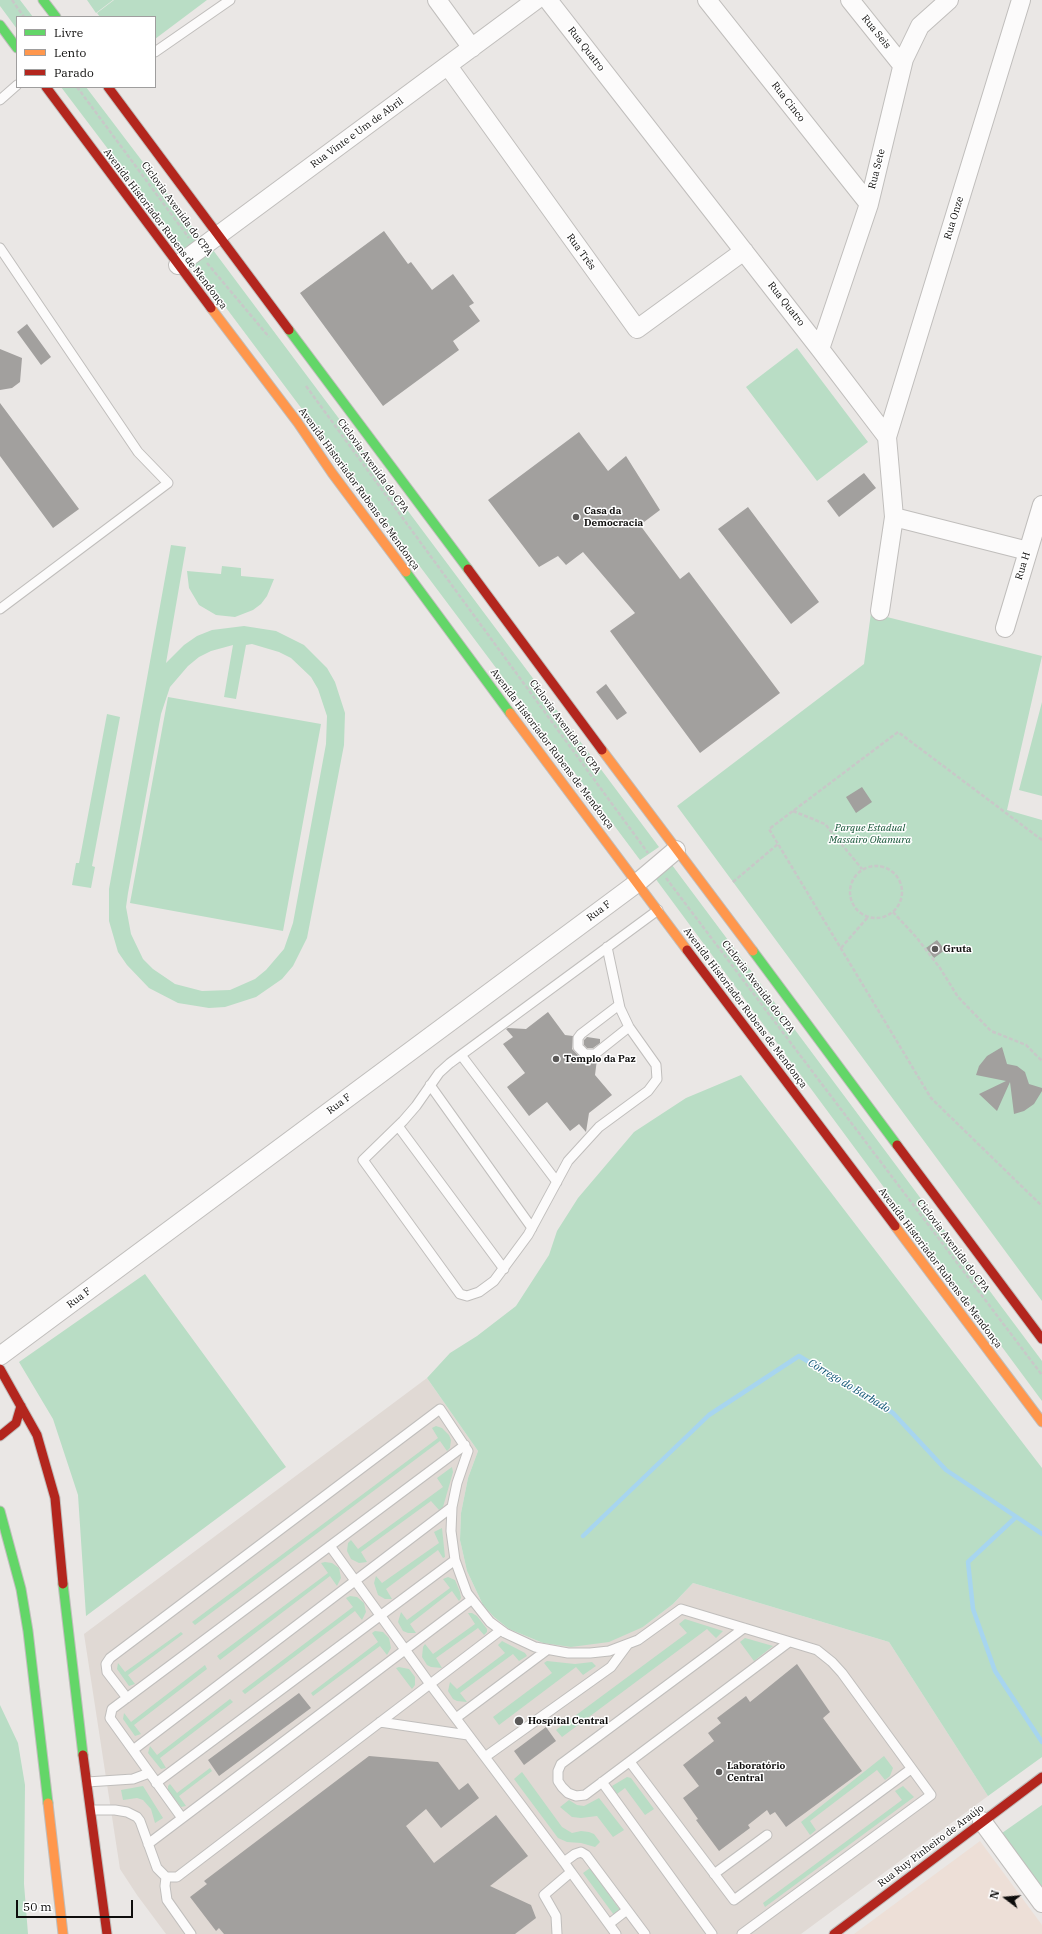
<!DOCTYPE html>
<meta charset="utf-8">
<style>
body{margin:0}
#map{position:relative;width:1042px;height:1934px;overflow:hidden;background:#eae7e5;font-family:"IBM Plex Serif",serif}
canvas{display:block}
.legend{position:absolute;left:16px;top:16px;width:140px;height:72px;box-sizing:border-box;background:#fff;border:1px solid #9f9e9e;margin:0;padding:5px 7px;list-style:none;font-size:12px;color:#0e0d0c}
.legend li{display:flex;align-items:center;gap:8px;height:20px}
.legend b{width:20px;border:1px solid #9f9e9e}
.north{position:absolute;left:986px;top:1878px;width:40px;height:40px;-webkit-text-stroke:3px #fff;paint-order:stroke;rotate:286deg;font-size:11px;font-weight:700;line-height:16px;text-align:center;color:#0e0d0c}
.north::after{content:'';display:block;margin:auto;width:14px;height:18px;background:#0e0d0c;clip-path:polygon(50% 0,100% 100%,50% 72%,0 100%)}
.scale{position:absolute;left:16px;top:1900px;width:117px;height:18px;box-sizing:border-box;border:2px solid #0e0d0c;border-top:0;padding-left:5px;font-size:12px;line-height:14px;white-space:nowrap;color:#0e0d0c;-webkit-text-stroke:3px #fff;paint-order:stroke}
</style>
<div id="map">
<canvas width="1042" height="1934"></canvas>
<ul class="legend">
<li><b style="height:5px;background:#63d668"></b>Livre</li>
<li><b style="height:5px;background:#ff974d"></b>Lento</li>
<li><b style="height:5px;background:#b3261e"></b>Parado</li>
</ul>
<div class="north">N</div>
<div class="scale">50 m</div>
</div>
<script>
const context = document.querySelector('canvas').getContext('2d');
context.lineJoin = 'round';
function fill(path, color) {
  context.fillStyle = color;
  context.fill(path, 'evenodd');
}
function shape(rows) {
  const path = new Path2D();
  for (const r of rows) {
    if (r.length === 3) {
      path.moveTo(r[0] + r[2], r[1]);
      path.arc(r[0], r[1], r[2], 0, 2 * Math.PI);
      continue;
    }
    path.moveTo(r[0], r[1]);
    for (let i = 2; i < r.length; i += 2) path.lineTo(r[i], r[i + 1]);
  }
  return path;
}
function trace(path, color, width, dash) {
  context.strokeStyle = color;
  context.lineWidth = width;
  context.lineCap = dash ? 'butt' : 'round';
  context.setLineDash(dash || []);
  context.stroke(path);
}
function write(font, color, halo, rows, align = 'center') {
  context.font = font + ' "IBM Plex Serif",serif';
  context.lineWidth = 3;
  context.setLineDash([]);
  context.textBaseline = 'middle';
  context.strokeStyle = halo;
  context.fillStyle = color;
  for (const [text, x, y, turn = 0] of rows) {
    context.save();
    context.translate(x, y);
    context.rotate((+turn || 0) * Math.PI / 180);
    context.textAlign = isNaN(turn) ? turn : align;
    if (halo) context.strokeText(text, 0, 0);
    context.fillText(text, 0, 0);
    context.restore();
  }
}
const commercial = shape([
 [980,1841,1042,1925,1042,1934,854,1934]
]);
const built = shape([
 [427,1378,478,1451,468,1478,461,1513,460,1540,467,1571,483,1605,494,1617,509,1629,543,1643,643,1627,673,1604,693,1583,889,1642,988,1796,801,1934,166,1934,137,1895,120,1869,84,1634]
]);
const green = shape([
 [0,0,20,0,33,17,17,17,17,29,0,6],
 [87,0,113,0,96,13],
 [114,0,207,0,155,39,155,17,100,17,97,13],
 [61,87,86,87,202,240,186,252],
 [213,250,659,847,640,860,194,265],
 [797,348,868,442,817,481,746,387],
 [171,545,186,547,166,663,184,645,197,636,212,630,244,626,276,631,304,645,327,668,335,682,345,713,344,745,307,938,293,966,282,979,256,997,225,1007,209,1008,178,1003,149,988,127,965,118,952,109,921,109,889],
 [252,644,279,652,291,658,311,677,318,689,327,716,326,744,293,923,284,949,266,970,255,979,230,990,202,991,175,984,153,969,143,959,131,934,126,907,128,893,161,714,170,687,188,666,199,657,211,651,233,645,224,697,236,699,246,645],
 [222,566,241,568,241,576,274,579,267,596,261,604,253,610,235,617,216,615,199,605,189,588,187,571,221,574],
 [871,613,1042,656,1007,810,1042,820,1042,1301,677,806,864,664],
 [168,697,321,724,283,931,130,903],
 [1042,702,1042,796,1019,790],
 [107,714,120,717,92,866,95,867,91,888,72,885,76,863,79,863],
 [672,865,1042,1361,1042,1401,655,878],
 [741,1075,1042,1468,1042,1757,988,1796,889,1642,693,1583,673,1604,643,1627,609,1642,571,1647,543,1643,509,1629,494,1617,483,1605,467,1571,460,1540,461,1513,468,1478,478,1451,427,1378,450,1353,477,1336,516,1306,549,1255,557,1231,578,1198,634,1132,686,1098],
 [145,1274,286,1467,86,1616,78,1495,53,1419,19,1362],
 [436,1426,442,1428,449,1435,451,1440,450,1448,447,1451,440,1441,195,1625,192,1622,438,1438,432,1428],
 [452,1467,453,1472,443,1507,439,1510,431,1501,361,1552,367,1562,359,1563,351,1559,347,1551,348,1543,351,1540,358,1549,443,1487,437,1478],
 [442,1528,445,1557,443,1558,438,1550,386,1589,392,1599,385,1599,378,1595,374,1583,376,1576,382,1583,439,1543,434,1532],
 [325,1562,332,1563,339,1568,341,1578,337,1586,330,1576,220,1660,217,1656,328,1573,321,1563],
 [448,1577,455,1580,460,1592,461,1598,459,1601,452,1591,410,1624,416,1633,408,1633,403,1631,398,1622,401,1612,407,1620,450,1588,443,1579],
 [350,1596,357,1597,364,1603,366,1612,362,1620,355,1611,245,1694,242,1691,353,1607,346,1598],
 [468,1613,472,1613,477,1616,487,1629,487,1632,484,1635,478,1628,436,1658,442,1668,431,1667,427,1665,422,1657,423,1647,425,1644,433,1654,475,1624],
 [685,1619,723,1631,716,1638,707,1629,562,1737,556,1730,687,1633,679,1624],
 [375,1631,383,1632,389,1638,391,1648,387,1655,380,1646,313,1696,311,1693,378,1642,372,1633],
 [181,1632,183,1634,128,1675,135,1684,129,1686,117,1669,118,1663,125,1672],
 [745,1638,773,1646,754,1661,740,1642],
 [502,1641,525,1653,527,1656,519,1661,513,1654,460,1693,467,1702,457,1701,453,1699,448,1691,450,1682,457,1689,505,1653,498,1645],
 [547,1661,575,1664,592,1662,596,1666,583,1675,576,1667,499,1725,493,1717,552,1673,544,1663],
 [205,1665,207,1669,134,1725,141,1734,135,1736,123,1719,124,1713,131,1722],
 [399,1667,409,1669,415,1677,415,1685,412,1689,396,1668],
 [230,1699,233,1702,160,1758,166,1768,161,1769,148,1753,150,1746,157,1755],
 [0,1705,18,1743,25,1785,24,1884,28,1934,0,1934],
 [884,1756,893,1768,890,1776,885,1780,877,1770,810,1821,816,1830,810,1835,801,1822],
 [210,1768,212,1771,179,1796,186,1806,181,1807,168,1790,168,1786,170,1784,177,1793],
 [522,1772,562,1827,572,1833,581,1831,589,1832,594,1834,600,1842,595,1847,581,1843,567,1842,558,1838,514,1779],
 [627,1777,631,1778,654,1809,645,1815,625,1788,617,1794,612,1786],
 [143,1786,163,1818,155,1823,151,1809,143,1800,137,1798,123,1800,121,1790],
 [903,1786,914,1797,765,1907,763,1903,902,1800,895,1791],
 [599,1798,624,1830,613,1837,597,1816,581,1818,572,1817,560,1807,569,1800,577,1805,584,1806],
 [1042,1805,1042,1887,1002,1833],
 [590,1868,620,1910,614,1915,583,1873]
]);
const stream = shape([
 [1016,1517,968,1562,973,1609,995,1671,1042,1742],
 [583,1536,709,1415,799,1356,893,1413,946,1470,1042,1534]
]);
const building = shape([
 [384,231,408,264,411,262,432,290,453,274,474,303,469,306,480,321,453,341,459,350,383,406,300,293],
 [27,324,51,357,41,365,17,332],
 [0,349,22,358,20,382,12,388,0,390],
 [0,403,79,509,53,528,0,456],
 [579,432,608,471,626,456,660,510,640,525,680,579,689,572,780,693,700,753,610,631,635,613,583,552,566,565,558,556,539,567,488,500],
 [864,473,876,488,839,517,827,501],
 [748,507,819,602,791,624,718,529],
 [606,684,627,713,617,720,596,692],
 [862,787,872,802,856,813,846,797],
 [937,940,945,950,934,958,926,948],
 [548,1012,565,1035,573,1036,572,1049,581,1058,585,1060,597,1059,595,1075,612,1095,589,1113,586,1132,579,1124,570,1131,547,1102,529,1116,507,1087,525,1073,503,1044,513,1037,506,1029,508,1028,526,1029],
 [587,1037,600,1039,600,1043,593,1048,587,1048,584,1045,584,1040],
 [1002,1047,1007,1064,1017,1066,1025,1072,1029,1084,1042,1088,1042,1091,1034,1104,1024,1111,1014,1114,1010,1082,997,1111,979,1094,1006,1081,976,1075,979,1066,987,1056],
 [797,1664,830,1712,823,1718,862,1771,786,1827,775,1812,770,1815,767,1810,748,1825,750,1828,719,1851,696,1820,698,1819,683,1798,699,1786,683,1765,714,1741,708,1733,721,1723,717,1718,746,1696,750,1702],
 [299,1693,311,1708,219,1776,208,1760],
 [546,1727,556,1741,524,1765,514,1751],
 [369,1756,438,1762,459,1790,468,1783,479,1798,441,1828,426,1809,406,1826,434,1863,496,1815,528,1856,490,1886,531,1905,536,1918,515,1934,224,1934,219,1928,216,1931,190,1897,207,1884,204,1881]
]);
const path = shape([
 [12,0,24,17],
 [77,87,189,238],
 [207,263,269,337],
 [306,386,648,853],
 [793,811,825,824,862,869],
 [1042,840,898,732,769,829,931,1098,1042,1206],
 [876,892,26],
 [666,878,1042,1375],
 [733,882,778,844],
 [893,912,917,938,940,968,958,997,991,1031,1026,1045,1042,1061],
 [841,948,868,917]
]);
const lane = shape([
 [155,52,230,0],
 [0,100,17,85],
 [0,248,138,452,168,483,0,609],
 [607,947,620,1008,629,1027,656,1065,657,1079,648,1091,599,1127,568,1161,528,1235,494,1281,479,1292,467,1296,460,1294,363,1160,403,1121,416,1106,439,1073,450,1063,658,910],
 [619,1005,581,1034,578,1038,578,1047,585,1054,595,1054,629,1027],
 [461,1055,557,1182],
 [430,1085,532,1228],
 [398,1126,504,1269],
 [330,1546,430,1684,564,1862],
 [744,1628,561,1764,558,1771,558,1781,562,1787,568,1793,576,1796,585,1795,789,1642],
 [127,1698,107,1672,106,1664,110,1658,440,1409,468,1451,457,1483,452,1507,451,1531,455,1560,467,1593,490,1622,505,1633,535,1647,568,1653,590,1653,609,1651,638,1640,681,1609,817,1650,832,1662,842,1673,931,1795,742,1934],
 [456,1718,547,1650],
 [380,1722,468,1735],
 [133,1750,452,1507],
 [485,1757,611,1667,628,1644],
 [630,1762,734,1900,911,1769],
 [87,1782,133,1779,149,1773],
 [602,1782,712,1934],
 [156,1783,455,1560],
 [91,1810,115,1810,127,1812,137,1817,140,1821,157,1868,166,1877,177,1877,501,1630],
 [182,1818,110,1718,112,1709,465,1445],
 [148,1844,471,1600],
 [571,1872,616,1934],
 [714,1874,767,1835],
 [166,1877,165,1886,167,1900,191,1934],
 [609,1924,627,1910],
 [557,1934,556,1916,544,1895,571,1872,564,1862,575,1854,581,1852,586,1855,645,1934]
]);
const street = shape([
 [437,0,472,48],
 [548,0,820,349,887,437,894,517,1028,551],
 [707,0,869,204],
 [850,0,902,65],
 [448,66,637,329,744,251],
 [178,265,536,0],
 [820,349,869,204,904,59,920,26,949,0],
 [887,437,1021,0],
 [880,611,894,517],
 [1005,628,1042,505],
 [0,1356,637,883,676,850],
 [982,1821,1042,1903]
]);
const fast = shape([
 [43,0,56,17],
 [0,25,17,48],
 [289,330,468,569],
 [406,572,510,713],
 [753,951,897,1145],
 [0,1511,21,1589,28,1631,48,1803],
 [63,1584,83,1755]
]);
const slow = shape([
 [211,308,298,423,332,473,406,572],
 [510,713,687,950],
 [602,750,753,951],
 [895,1226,1042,1422],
 [48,1803,63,1934]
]);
const jam = shape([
 [46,87,211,308],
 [108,87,289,330],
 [468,569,602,750],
 [687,950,895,1226],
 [897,1145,1042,1339],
 [0,1369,37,1435,55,1498,63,1584],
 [0,1436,16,1423,21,1406],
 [83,1755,107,1934],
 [834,1934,1042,1777]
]);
const markers = [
 [576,517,4,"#5b5958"],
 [935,949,4,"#5b5958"],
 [556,1059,4,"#5b5958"],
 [519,1721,5,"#5b5958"],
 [719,1772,4,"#5b5958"]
];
const streetNames = [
 ["Rua Seis",876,32,51],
 ["Rua Quatro",586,49,52],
 ["Rua Cinco",788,102,52],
 ["Rua Vinte e Um de Abril",357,133,-36],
 ["Rua Sete",877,169,-76],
 ["Ciclovia Avenida do CPA",177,209,54],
 ["Rua Onze",954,218,-73],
 ["Avenida Historiador Rubens de Mendonça",165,229,53],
 ["Rua Três",581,252,54],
 ["Rua Quatro",786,304,52],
 ["Ciclovia Avenida do CPA",373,466,54],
 ["Avenida Historiador Rubens de Mendonça",359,489,54],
 ["Rua H",1023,566,-73],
 ["Ciclovia Avenida do CPA",565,727,54],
 ["Avenida Historiador Rubens de Mendonça",552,749,53],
 ["Rua F",599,911,-37],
 ["Ciclovia Avenida do CPA",758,987,53],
 ["Avenida Historiador Rubens de Mendonça",745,1008,53],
 ["Rua F",339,1104,-37],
 ["Ciclovia Avenida do CPA",953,1246,53],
 ["Avenida Historiador Rubens de Mendonça",940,1268,53],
 ["Rua F",79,1298,-37],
 ["Rua Ruy Pinheiro de Araújo",931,1846,-37]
];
const poiNames = [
 ["Casa da",584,511],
 ["Democracia",584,523],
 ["Gruta",943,949],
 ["Templo da Paz",564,1059],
 ["Hospital Central",528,1721],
 ["Laboratório",727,1766],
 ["Central",727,1778]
];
const parkNames = [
 ["Parque Estadual",870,828],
 ["Massairo Okamura",870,840]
];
const waterNames = [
 ["Córrego do Barbado",849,1386,31]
];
fill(commercial, '#eddfd7');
fill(built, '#e0d9d4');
fill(green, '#b9ddc5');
trace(stream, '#a7d5ef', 4.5);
fill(building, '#a2a09e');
trace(lane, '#c0bebc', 11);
trace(street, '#c0bebc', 20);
trace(fast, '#c0bebc', 11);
trace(slow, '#c0bebc', 11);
trace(jam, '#c0bebc', 11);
trace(path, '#c8c8c8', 2.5, [4, 2]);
trace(lane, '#fcfbfb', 9);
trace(street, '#fcfbfb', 18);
trace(fast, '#63d668', 9);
trace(slow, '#ff974d', 9);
trace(jam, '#b3261e', 9);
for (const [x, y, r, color] of markers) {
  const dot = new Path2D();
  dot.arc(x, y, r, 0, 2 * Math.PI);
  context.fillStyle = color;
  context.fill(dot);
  trace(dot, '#fff', 1.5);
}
write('10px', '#0e0d0c', '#fff', streetNames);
write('bold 10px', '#0e0d0c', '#fff', poiNames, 'left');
write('italic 10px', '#0c4e2f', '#fff', parkNames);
write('italic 11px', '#095171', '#fff', waterNames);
</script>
